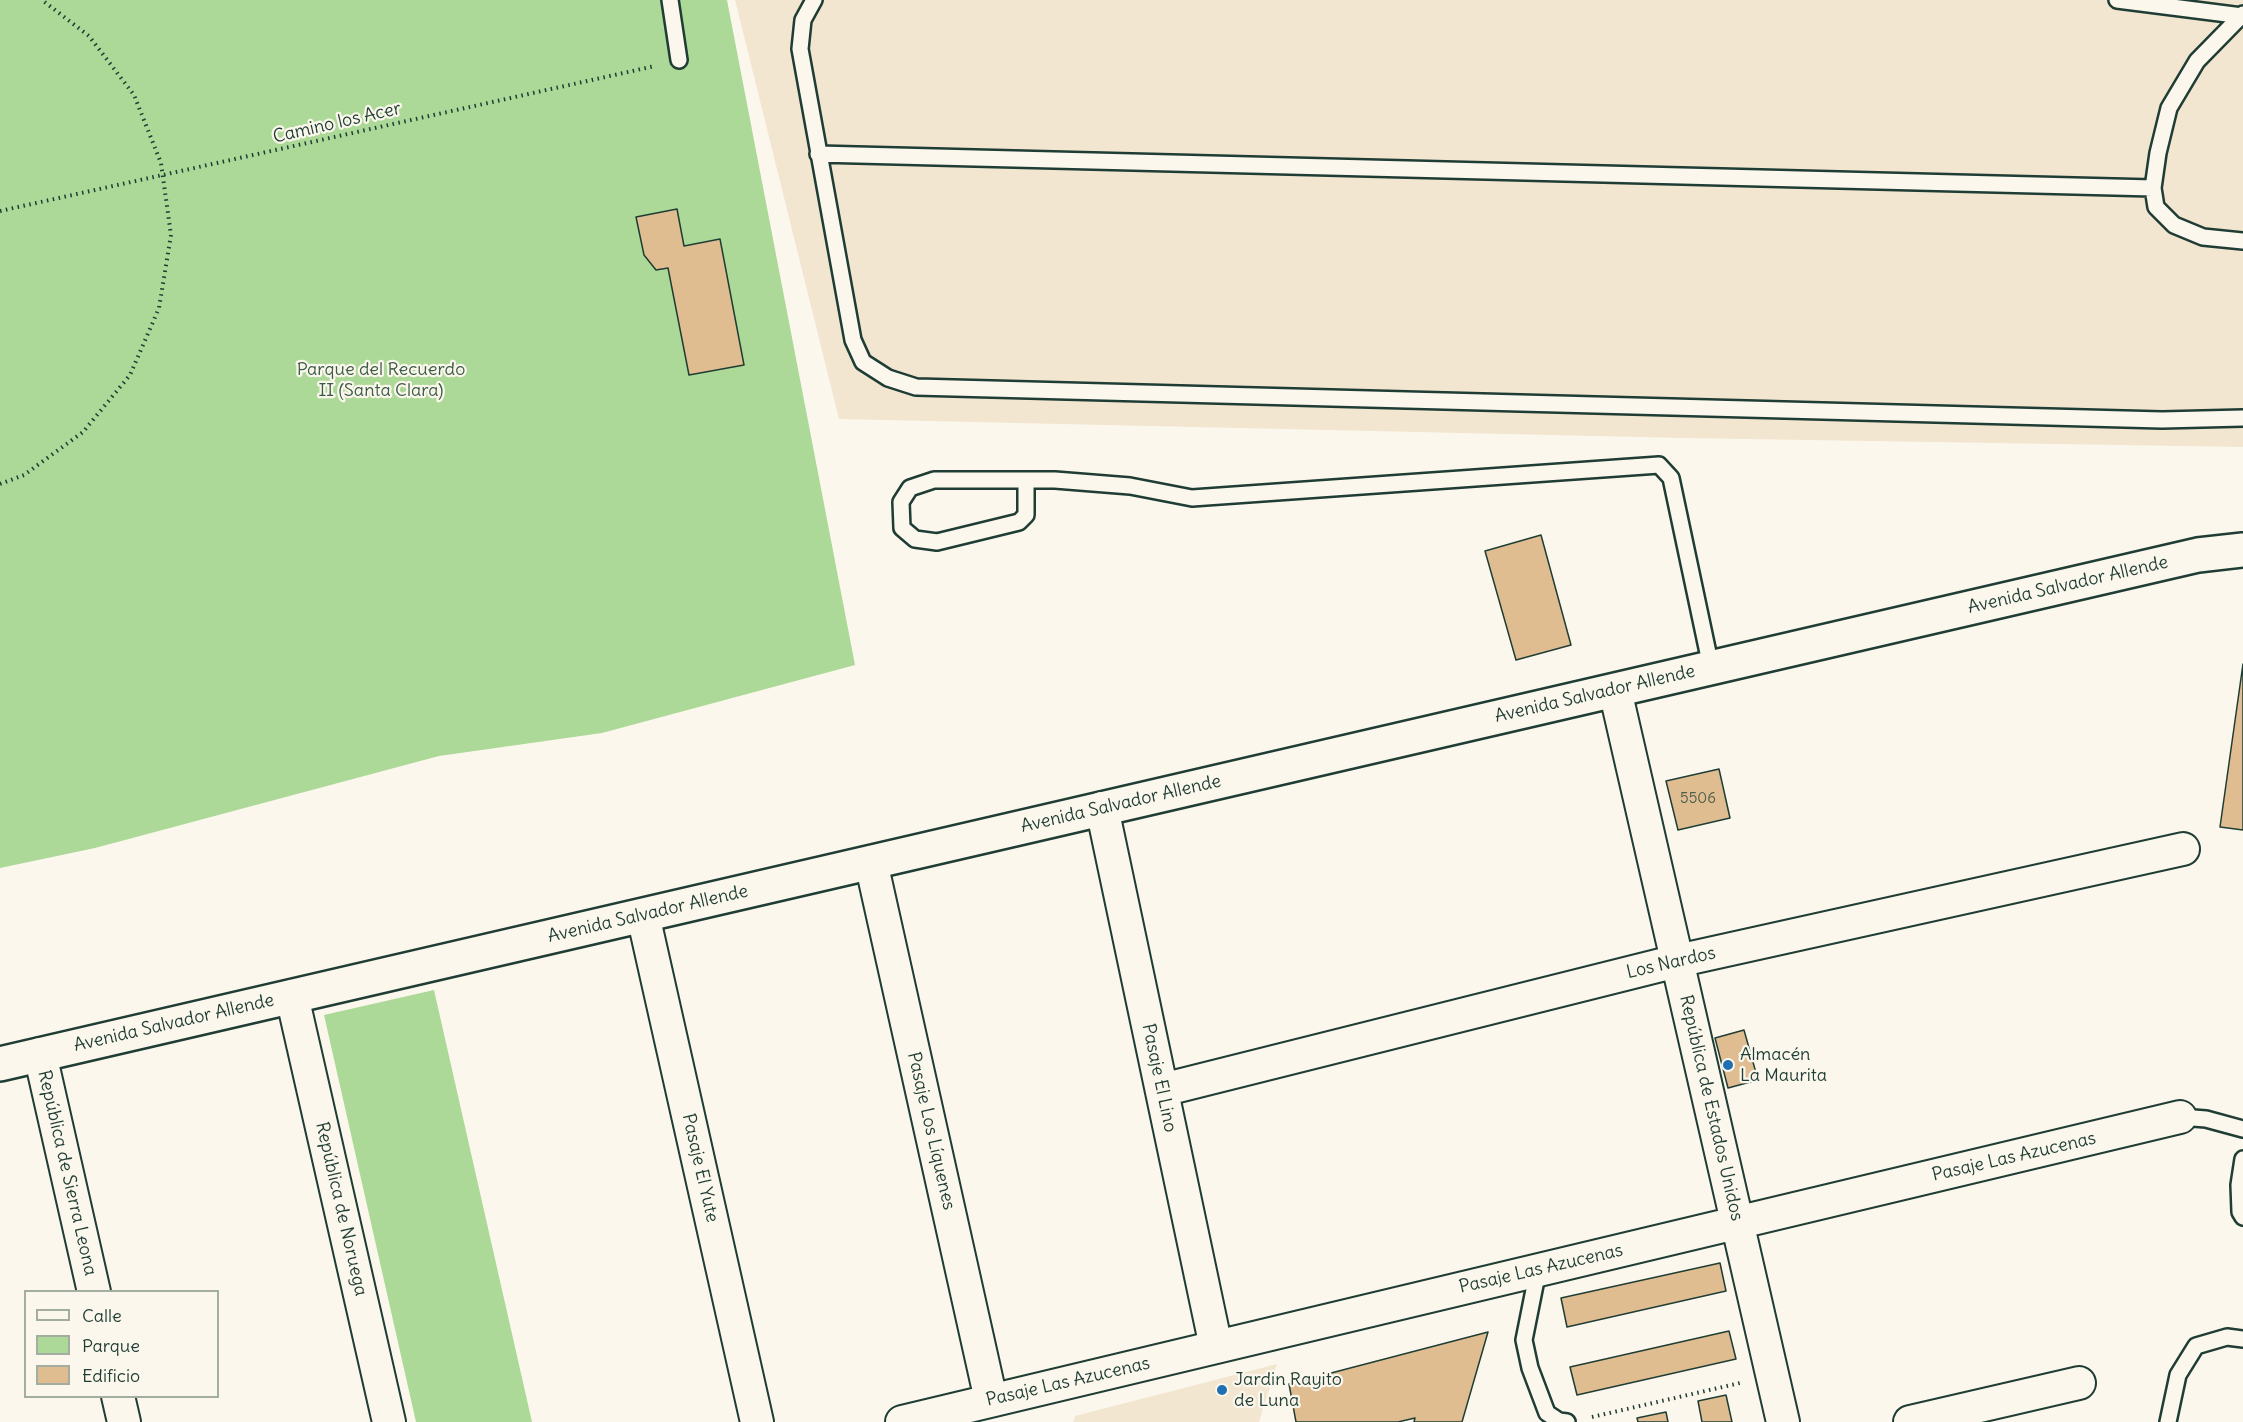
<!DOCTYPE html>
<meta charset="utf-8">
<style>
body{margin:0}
#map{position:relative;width:2243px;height:1422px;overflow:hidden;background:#fbf7ec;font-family:Delius,sans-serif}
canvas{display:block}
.legend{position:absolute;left:24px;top:1290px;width:195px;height:108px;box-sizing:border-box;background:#fbf7ec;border:2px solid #a3ada2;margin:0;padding:8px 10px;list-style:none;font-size:18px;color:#1f3d34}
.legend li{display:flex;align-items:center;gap:12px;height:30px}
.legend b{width:30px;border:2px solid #a3ada2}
</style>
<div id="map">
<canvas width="2243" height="1422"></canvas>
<ul class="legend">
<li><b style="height:8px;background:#fbf7ec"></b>Calle</li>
<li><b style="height:16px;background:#add998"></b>Parque</li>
<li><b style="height:16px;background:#dfbd91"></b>Edificio</li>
</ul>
</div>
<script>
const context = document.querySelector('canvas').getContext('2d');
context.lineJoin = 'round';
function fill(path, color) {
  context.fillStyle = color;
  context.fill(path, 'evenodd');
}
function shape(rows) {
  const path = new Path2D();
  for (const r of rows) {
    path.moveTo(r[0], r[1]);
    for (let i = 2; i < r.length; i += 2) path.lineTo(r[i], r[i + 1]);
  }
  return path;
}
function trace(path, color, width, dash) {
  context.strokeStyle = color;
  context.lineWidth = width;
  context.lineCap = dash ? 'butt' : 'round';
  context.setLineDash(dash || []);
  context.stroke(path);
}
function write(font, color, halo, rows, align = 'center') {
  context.font = font + ' Delius,sans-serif';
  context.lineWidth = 4.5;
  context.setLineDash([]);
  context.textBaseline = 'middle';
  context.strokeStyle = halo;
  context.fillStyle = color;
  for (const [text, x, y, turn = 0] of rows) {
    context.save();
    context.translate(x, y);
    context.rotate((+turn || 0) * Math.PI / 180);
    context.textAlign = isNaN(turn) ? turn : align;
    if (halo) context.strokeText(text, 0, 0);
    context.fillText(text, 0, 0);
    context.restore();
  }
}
const built = shape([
 [735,0,2243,0,2243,447,1683,438,839,419],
 [1277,1364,1259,1422,1073,1422,1075,1416]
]);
const green = shape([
 [0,0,727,0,855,665,602,733,439,756,95,848,0,868],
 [434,990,532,1422,416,1422,324,1015]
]);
const building = shape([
 [677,209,684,246,720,239,744,365,689,375,668,268,656,270,644,255,636,217,677,209],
 [1541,535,1571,645,1516,660,1485,551,1541,535],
 [2243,664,2243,830,2220,827,2243,664],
 [1719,769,1730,818,1678,830,1666,781,1719,769],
 [1744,1030,1758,1080,1728,1088,1715,1038,1744,1030],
 [1720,1263,1726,1291,1567,1327,1561,1298,1720,1263],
 [1729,1331,1736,1359,1577,1395,1570,1367,1729,1331],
 [1488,1332,1462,1422,1414,1422,1415,1418,1398,1422,1296,1422,1289,1384,1488,1332],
 [1726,1395,1732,1422,1702,1422,1698,1401,1726,1395],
 [1666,1412,1668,1422,1638,1422,1637,1418,1666,1412]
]);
const path = shape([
 [0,211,655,66],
 [0,484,24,475,83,432,130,375,159,308,171,235,161,163,134,95,89,36,42,0],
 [1592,1417,1740,1383]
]);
const lane = shape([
 [670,0,679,60],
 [814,0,803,20,800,49,853,340,863,362,888,378,916,387,2162,420,2243,418],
 [2117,0,2243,16],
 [2243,14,2197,61,2169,108,2158,153,2153,188,2156,207,2174,225,2203,237,2243,241],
 [818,154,2153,188],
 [1026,481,1026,515,1019,522,937,542,915,539,902,528,901,502,910,488,934,480,1055,480,1130,486,1192,498,1659,465,1671,478,1711,667],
 [2180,1117,2206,1119,2243,1129],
 [2243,1159,2239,1185,2240,1212,2243,1217],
 [1538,1270,1524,1340,1530,1368,1547,1413,1559,1421,1567,1422],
 [2168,1422,2178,1375,2196,1346,2227,1337,2243,1339]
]);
const street = shape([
 [1615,690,1783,1422],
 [1102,808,1216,1347],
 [871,862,991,1400],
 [643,915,757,1422],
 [292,996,389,1422],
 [40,1054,94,1292],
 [1162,1090,1677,961,2183,849],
 [118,1396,124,1422],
 [902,1422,2180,1117],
 [1910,1422,2079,1383]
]);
const secondary = shape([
 [0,1064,2198,555,2243,550]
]);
const markers = [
 [1728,1065,6,"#1f6fb2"],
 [1222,1390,6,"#1f6fb2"]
];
const numberNames = [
 ["5506",1698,799]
];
const streetNames = [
 ["Camino los Acer",337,123,-13],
 ["Avenida Salvador Allende",2068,585,-13],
 ["Avenida Salvador Allende",1595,694,-13],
 ["Avenida Salvador Allende",1121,804,-13],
 ["Avenida Salvador Allende",648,914,-13],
 ["Los Nardos",1671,963,-13],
 ["Avenida Salvador Allende",174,1023,-13],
 ["Pasaje El Lino",1159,1078,78],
 ["República de Estados Unidos",1711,1108,77],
 ["Pasaje Los Líquenes",931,1131,77],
 ["Pasaje Las Azucenas",2014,1157,-13],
 ["Pasaje El Yute",700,1168,77],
 ["República de Sierra Leona",67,1173,77],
 ["República de Noruega",341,1209,77],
 ["Pasaje Las Azucenas",1541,1269,-13],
 ["Pasaje Las Azucenas",1068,1382,-13]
];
const parkNames = [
 ["Parque del Recuerdo",381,370],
 ["II (Santa Clara)",381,391]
];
const poiNames = [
 ["Almacén",1740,1055],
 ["La Maurita",1740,1076],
 ["Jardin Rayito",1234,1380],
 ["de Luna",1234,1401]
];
fill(built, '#f3e6d1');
fill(green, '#add998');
fill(building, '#dfbd91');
trace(building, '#1f3d34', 1.5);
trace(lane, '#1f3d34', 20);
trace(street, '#1f3d34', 36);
trace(secondary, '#1f3d34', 38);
trace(path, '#1f3d34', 4, [1.5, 4.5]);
trace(lane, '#fbf7ec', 15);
trace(street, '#fbf7ec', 32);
trace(secondary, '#fbf7ec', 33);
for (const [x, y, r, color] of markers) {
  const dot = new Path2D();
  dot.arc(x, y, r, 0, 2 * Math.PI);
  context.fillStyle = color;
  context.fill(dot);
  trace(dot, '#fbf7ec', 2);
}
write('15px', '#4f5d4b', null, numberNames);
write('18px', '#1f3d34', '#fbf7ec', streetNames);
write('18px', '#3b5c48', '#fbf7ec', parkNames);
write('18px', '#1f3d34', '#fbf7ec', poiNames, 'left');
</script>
